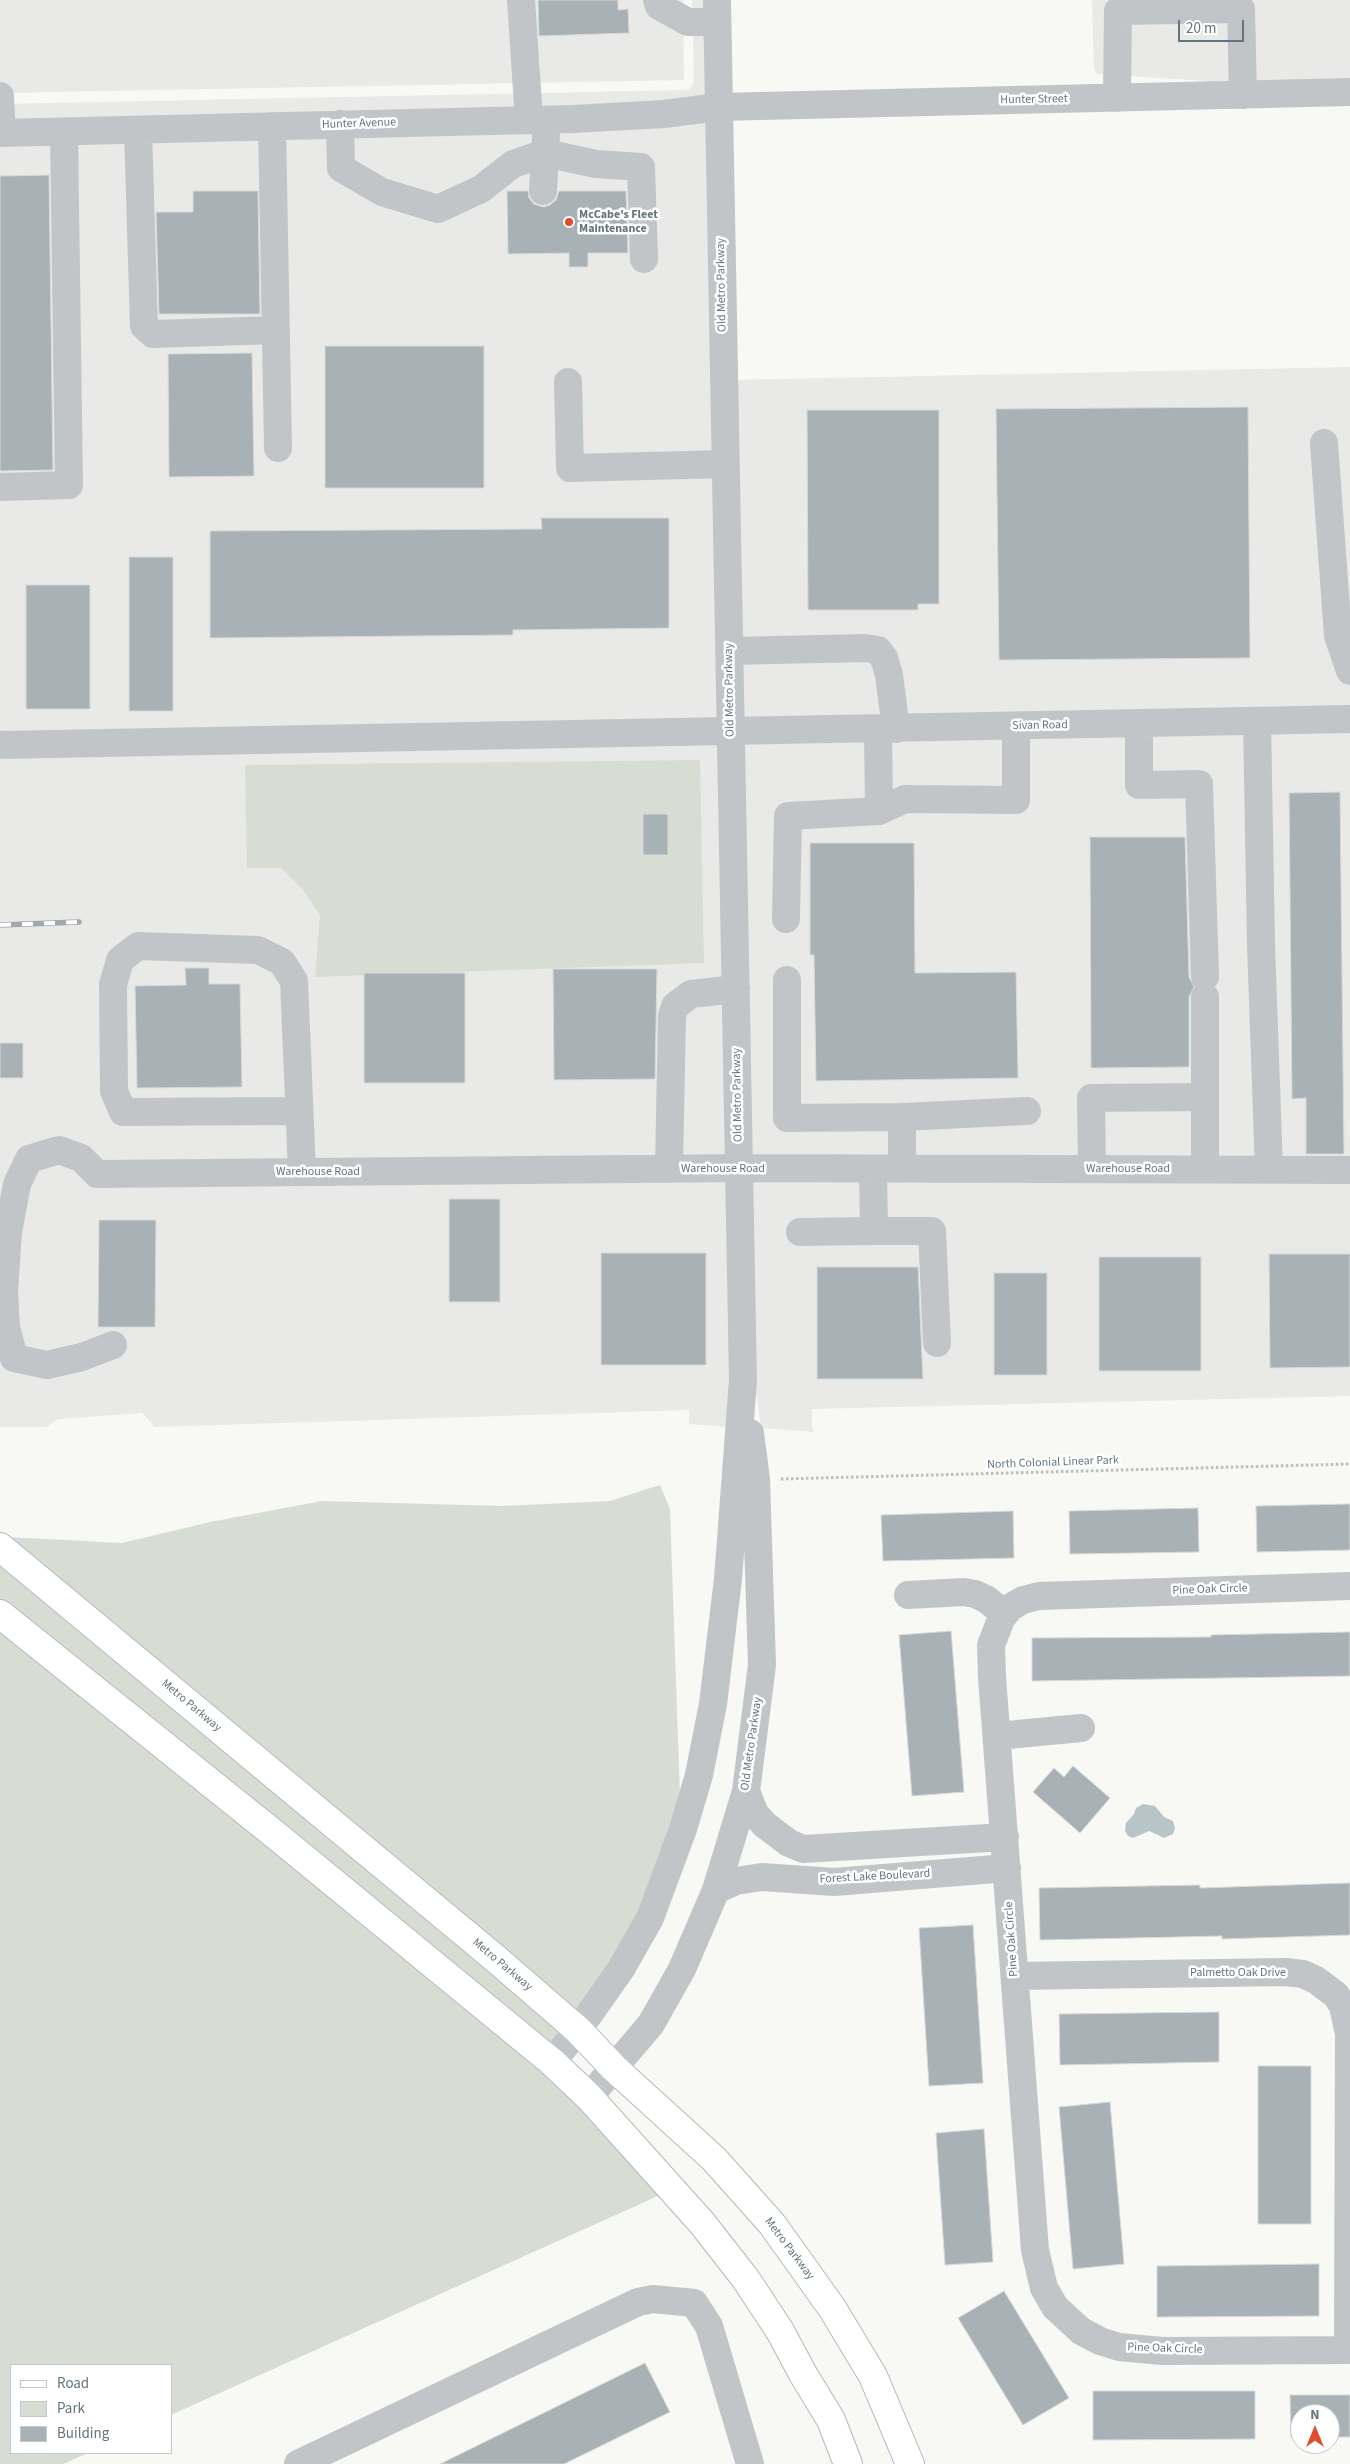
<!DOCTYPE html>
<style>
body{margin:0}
#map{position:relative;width:1350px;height:2464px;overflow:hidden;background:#f8f8f5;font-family:"Source Sans 3",sans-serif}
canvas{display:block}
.legend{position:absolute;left:10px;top:2364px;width:162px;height:90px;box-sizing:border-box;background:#fff;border:1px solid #c1c8cc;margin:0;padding:6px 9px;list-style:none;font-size:15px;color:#63757f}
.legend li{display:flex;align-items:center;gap:10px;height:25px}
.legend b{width:25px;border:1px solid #c1c8cc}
.north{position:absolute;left:1290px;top:2404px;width:50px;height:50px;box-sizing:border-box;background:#fff;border:1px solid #c1c8cc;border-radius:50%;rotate:0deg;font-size:14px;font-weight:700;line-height:20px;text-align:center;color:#63757f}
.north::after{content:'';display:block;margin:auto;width:18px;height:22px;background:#df4c2e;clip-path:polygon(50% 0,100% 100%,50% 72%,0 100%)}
.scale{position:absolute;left:1178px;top:20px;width:66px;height:22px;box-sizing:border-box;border:2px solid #63757f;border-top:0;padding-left:6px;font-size:15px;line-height:18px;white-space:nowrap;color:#63757f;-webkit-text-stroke:4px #fff;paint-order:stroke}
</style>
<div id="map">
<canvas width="1350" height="2464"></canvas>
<ul class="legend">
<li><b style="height:6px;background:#fff"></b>Road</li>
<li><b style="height:14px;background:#d8ddd4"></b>Park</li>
<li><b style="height:14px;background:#a7b1b6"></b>Building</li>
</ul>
<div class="north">N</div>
<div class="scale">20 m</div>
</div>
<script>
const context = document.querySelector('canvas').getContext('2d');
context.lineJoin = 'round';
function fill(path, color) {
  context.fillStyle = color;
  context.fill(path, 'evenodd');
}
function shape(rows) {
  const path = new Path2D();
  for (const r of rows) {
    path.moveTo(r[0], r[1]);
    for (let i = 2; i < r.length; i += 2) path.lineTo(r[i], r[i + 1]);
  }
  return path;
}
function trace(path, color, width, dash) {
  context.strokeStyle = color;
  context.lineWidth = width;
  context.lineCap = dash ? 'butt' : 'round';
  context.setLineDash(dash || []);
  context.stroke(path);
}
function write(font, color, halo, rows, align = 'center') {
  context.font = font + ' "Source Sans 3",sans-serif';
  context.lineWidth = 5;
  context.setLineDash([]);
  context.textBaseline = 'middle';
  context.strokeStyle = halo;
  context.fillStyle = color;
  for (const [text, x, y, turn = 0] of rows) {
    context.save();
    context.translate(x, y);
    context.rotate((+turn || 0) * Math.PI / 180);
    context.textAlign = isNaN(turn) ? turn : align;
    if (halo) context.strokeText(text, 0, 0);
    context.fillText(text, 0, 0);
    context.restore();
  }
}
const built = shape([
 [0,0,683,0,684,80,0,93],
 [692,0,705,0,735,380,1350,367,1350,1396,812,1409,812,1427,814,1432,761,1428,755,1384,727,1427,689,1424,689,1410,155,1427,142,1413,59,1419,46,1427,0,1427,0,104,687,90,692,86,694,80],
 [1092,0,1350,0,1350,90,1096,74,1096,71,1094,71]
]);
const green = shape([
 [700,760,704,963,315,977,320,915,303,890,281,868,247,868,245,765],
 [660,1485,670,1509,680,1797,639,1912,611,1962,576,2012,7,1537,122,1543,210,1522,322,1501,503,1506,610,1501],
 [0,1563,562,2032,551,2045,285,1827,0,1599],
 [0,1630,271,1848,544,2073,669,2191,171,2415,171,2365,11,2365,11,2453,88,2453,63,2464,0,2464]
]);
const water = shape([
 [1143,1804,1155,1806,1164,1817,1173,1821,1175,1828,1173,1834,1164,1838,1149,1831,1133,1838,1128,1836,1125,1831,1126,1823,1134,1814,1136,1808]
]);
const building = shape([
 [538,0,618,0,618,10,628,9,629,33,539,36,538,0],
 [49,175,53,470,0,471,0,176,49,175],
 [193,191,258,191,260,314,159,314,156,212,193,212,193,191],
 [507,191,528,191,529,198,534,204,543,207,550,205,556,200,559,191,626,191,628,253,588,253,588,267,569,267,569,253,508,254,507,191],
 [325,346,484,346,484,488,325,488,325,346],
 [252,353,254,476,169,477,168,354,252,353],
 [1248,407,1250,658,999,660,996,409,1248,407],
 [807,410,939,410,939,604,918,604,918,610,808,610,807,410],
 [541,518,669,518,669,628,513,630,513,635,210,638,210,531,542,529,541,518],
 [129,557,173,557,173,711,129,711,129,557],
 [26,585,90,585,90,709,26,709,26,585],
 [1340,792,1344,1154,1306,1154,1306,1098,1292,1099,1289,793,1340,792],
 [643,814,668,814,668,855,643,855,643,814],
 [1090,837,1185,837,1189,977,1194,987,1189,997,1189,1067,1091,1068,1090,837],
 [810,843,914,843,915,973,1016,972,1018,1078,816,1081,814,955,810,955,810,843],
 [185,968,209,968,209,984,240,984,242,1087,137,1088,135,986,186,985,185,968],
 [553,969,657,969,655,1079,554,1080,553,969],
 [364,973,465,973,465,1083,364,1083,364,973],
 [0,1043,23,1043,23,1078,0,1078,0,1043],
 [449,1199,500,1199,500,1302,449,1302,449,1199],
 [99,1220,156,1220,155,1327,98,1327,99,1220],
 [601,1253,706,1253,706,1365,601,1365,601,1253],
 [1269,1254,1350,1254,1350,1367,1270,1368,1269,1254],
 [1099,1257,1201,1257,1201,1371,1099,1371,1099,1257],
 [817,1267,918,1267,923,1379,817,1379,817,1267],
 [994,1273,1047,1273,1047,1375,994,1375,994,1273],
 [1350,1504,1350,1550,1257,1552,1256,1506,1350,1504],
 [1198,1508,1199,1552,1070,1554,1069,1511,1198,1508],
 [1013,1511,1014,1558,883,1561,881,1515,1013,1511],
 [951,1631,964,1792,912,1796,899,1635,951,1631],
 [1350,1632,1350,1676,1032,1681,1032,1638,1211,1637,1211,1635,1350,1632],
 [1073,1766,1110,1798,1080,1833,1033,1792,1054,1768,1064,1777,1073,1766],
 [1350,1883,1350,1935,1222,1939,1222,1936,1040,1940,1039,1888,1200,1885,1200,1888,1350,1883],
 [973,1925,983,2083,929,2086,919,1928,973,1925],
 [1219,2012,1219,2062,1060,2065,1059,2014,1219,2012],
 [1258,2066,1311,2066,1311,2224,1258,2224,1258,2066],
 [1110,2102,1124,2264,1073,2269,1059,2107,1110,2102],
 [984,2129,993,2262,945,2265,936,2133,984,2129],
 [1319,2264,1319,2316,1157,2317,1157,2266,1319,2264],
 [1004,2291,1069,2398,1023,2425,958,2318,1004,2291],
 [645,2363,670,2412,564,2464,440,2464,645,2363],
 [1093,2391,1255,2391,1255,2439,1093,2440,1093,2391],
 [1290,2395,1350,2395,1350,2437,1330,2437,1330,2414,1300,2414,1300,2437,1291,2437,1290,2395]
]);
const path = shape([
 [781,1479,1350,1464]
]);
const minor = shape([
 [521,0,529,120],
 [657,0,659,6,688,22,717,22],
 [0,96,2,133],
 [1117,98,1118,11,1241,9,1243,95],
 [340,124,341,168,382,192,438,209,481,189,513,164,545,153,596,164,641,167,644,259],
 [272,126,278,448],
 [138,130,144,326,153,334,276,330],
 [0,133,573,119,664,114,718,107,1350,92],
 [543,191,546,135],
 [568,382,570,468,725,464],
 [1324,443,1338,636,1350,671],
 [0,487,69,485,64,132],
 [729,651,865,648,878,650,884,658,889,675,896,729],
 [1257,721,1261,945,1269,1169],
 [1139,724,1139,785,1199,784,1205,977],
 [0,745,1350,719],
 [879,811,905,799,1016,800,1016,726],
 [786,919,788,816,879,811,878,729],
 [787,980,787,1118,902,1117,902,1169],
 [1205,997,1205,1169],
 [299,1111,123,1112,114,1091,113,985,120,960,138,946,258,950,282,962,294,981,302,1172],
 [902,1117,1027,1111],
 [669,1169,672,1016,675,1006,691,994,736,989],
 [1092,1169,1091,1098,1205,1097],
 [874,1231,932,1231,937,1343],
 [800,1232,874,1231,873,1169],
 [113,1345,82,1357,47,1365,14,1358,6,1327,4,1291,8,1232,17,1184,29,1159,59,1150,81,1158,97,1174,739,1168,1350,1170],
 [1350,1586,1039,1596,1023,1600,1011,1607,1002,1617,991,1645,992,1677,1035,2250,1044,2288,1055,2307,1081,2331,1100,2341,1119,2347,1162,2351,1350,2350],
 [908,1595,964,1592,975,1594,986,1599,1005,1614],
 [997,1736,1081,1728],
 [746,1791,755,1814,765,1825,789,1843,803,1849,1005,1837],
 [716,1890,736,1881,762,1877,834,1882,1007,1868],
 [1015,1976,1286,1972,1303,1974,1316,1980,1336,1995,1343,2006,1349,2034,1348,2350],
 [552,2062,578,2030,621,1969,650,1918,683,1829,699,1775,713,1704,728,1579,743,1380,717,0],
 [589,2097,651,2024,682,1969,716,1890,746,1791,762,1665,756,1479,750,1433],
 [298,2464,638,2302,653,2299,694,2303,709,2326,750,2464]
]);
const major = shape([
 [0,1547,496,1959,578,2030,614,2068,714,2159,772,2224,832,2308,873,2376,910,2464],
 [0,1614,278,1837,552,2062,589,2097,702,2223,745,2278,780,2331,803,2374,831,2420,848,2464]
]);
const rail = shape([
 [0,925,79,922]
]);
const markers = [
 [569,222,5,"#df4c2e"]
];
const streetNames = [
 ["Hunter Street",1034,100,-1],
 ["Hunter Avenue",359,124,-2],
 ["Old Metro Parkway",722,285,-91],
 ["Old Metro Parkway",730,690,-91],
 ["Sivan Road",1040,726,-1],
 ["Old Metro Parkway",738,1095,-91],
 ["Warehouse Road",723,1169],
 ["Warehouse Road",1128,1169],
 ["Warehouse Road",318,1172],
 ["North Colonial Linear Park",1053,1463,-2],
 ["Pine Oak Circle",1210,1590,-2],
 ["Metro Parkway",191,1706,40],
 ["Old Metro Parkway",752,1744,-82],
 ["Forest Lake Boulevard",875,1877,-3],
 ["Pine Oak Circle",1012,1939,-94],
 ["Metro Parkway",502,1965,40],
 ["Palmetto Oak Drive",1238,1973],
 ["Metro Parkway",789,2249,53],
 ["Pine Oak Circle",1165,2349,2]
];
const poiNames = [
 ["McCabe's Fleet",579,215],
 ["Maintenance",579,229]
];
fill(built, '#e9e9e8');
fill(green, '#d8ddd4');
fill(water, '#b8c5c8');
fill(building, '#a7b1b6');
trace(building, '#d9d9d7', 1);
trace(major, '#b4b9bc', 30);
trace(path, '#bbbec0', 3, [2.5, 2.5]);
trace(minor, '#c1c5c8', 28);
trace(major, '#fff', 28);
trace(rail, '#a2a9ae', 5.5);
trace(rail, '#fff', 4, [11]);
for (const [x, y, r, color] of markers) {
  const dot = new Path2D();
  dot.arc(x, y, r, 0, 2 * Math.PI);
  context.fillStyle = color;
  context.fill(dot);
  trace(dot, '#fff', 2);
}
write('12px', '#63757f', '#fff', streetNames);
write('bold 12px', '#63757f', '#fff', poiNames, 'left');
</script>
